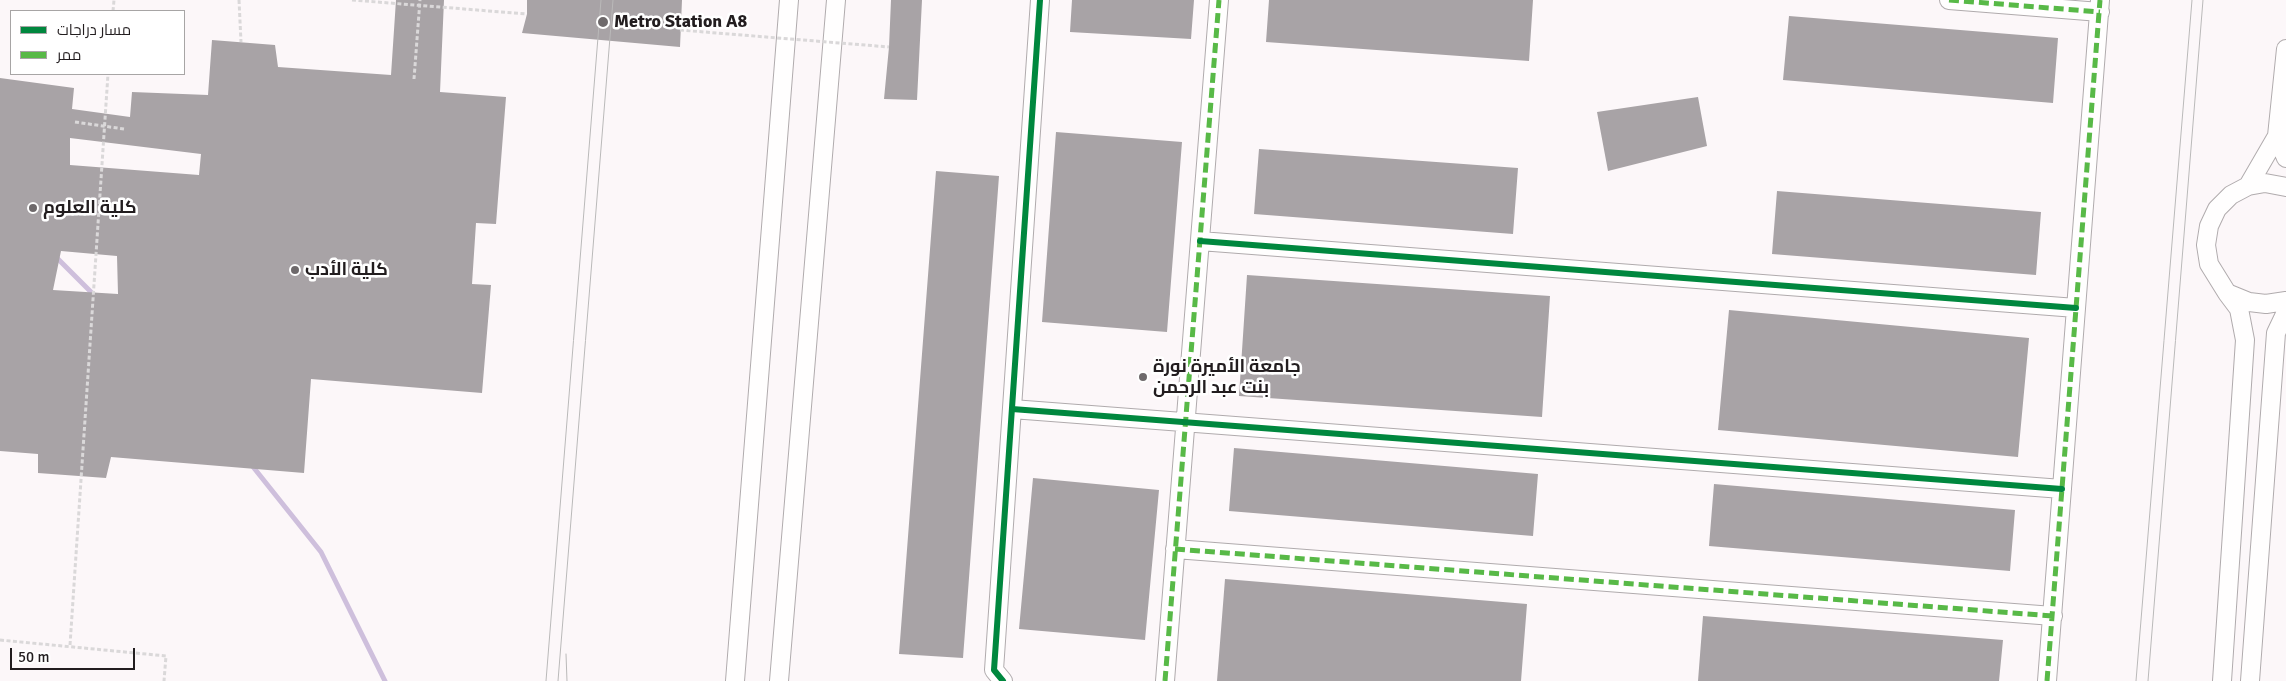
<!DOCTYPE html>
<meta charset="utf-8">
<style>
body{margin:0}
#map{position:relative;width:2286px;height:681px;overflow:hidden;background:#fcf7f9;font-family:Signika,Cairo,sans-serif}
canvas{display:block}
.legend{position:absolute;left:10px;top:10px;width:175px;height:65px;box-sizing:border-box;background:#fff;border:1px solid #a7a5a5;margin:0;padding:6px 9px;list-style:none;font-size:15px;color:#221d1f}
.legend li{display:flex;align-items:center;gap:10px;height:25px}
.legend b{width:25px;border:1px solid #a7a5a5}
.scale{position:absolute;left:10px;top:648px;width:125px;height:22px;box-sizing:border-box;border:2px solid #221d1f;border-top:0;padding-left:6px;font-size:15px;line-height:18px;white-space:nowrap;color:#221d1f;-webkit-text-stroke:4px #fff;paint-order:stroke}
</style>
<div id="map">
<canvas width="2286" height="681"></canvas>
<ul class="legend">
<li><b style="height:6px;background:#00873e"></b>مسار دراجات</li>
<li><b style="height:6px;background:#58b947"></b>ممر</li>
</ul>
<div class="scale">50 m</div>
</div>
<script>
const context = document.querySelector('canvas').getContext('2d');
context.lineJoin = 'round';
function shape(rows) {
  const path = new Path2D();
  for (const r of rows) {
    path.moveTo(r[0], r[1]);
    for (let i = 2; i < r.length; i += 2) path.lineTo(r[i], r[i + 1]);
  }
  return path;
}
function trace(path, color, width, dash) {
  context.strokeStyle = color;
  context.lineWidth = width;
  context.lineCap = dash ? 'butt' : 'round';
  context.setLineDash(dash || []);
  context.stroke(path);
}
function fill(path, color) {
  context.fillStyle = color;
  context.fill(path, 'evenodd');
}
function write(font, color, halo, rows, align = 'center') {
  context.font = font + ' Signika,Cairo,sans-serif';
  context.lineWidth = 5;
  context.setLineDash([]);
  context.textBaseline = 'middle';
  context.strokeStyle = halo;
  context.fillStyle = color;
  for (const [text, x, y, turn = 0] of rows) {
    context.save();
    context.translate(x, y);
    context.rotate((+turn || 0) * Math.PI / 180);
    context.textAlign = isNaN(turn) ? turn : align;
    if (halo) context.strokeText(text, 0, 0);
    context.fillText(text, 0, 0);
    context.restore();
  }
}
const stream = shape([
 [55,256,95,296],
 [250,463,321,552,385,681]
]);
const building = shape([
 [396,0,444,0,440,92,506,97,496,224,476,223,472,284,491,285,482,393,311,379,304,473,111,457,106,478,38,473,38,454,0,451,0,78,74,88,72,109,130,117,132,92,208,95,212,40,275,45,278,67,391,75],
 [70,138,201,154,199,175,70,165],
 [61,251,117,256,118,294,53,290],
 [527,0,682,0,680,47,522,33,527,14],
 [891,0,922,0,917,100,884,99,889,47],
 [1072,0,1194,0,1191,39,1070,32],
 [1269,0,1533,0,1529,61,1266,42],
 [1789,16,2058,38,2053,103,1783,80],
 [1698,97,1707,146,1608,171,1597,112],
 [1056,132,1182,142,1167,332,1042,322],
 [1259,149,1518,168,1513,234,1254,214],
 [936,171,999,176,963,658,899,654],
 [1777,191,2041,212,2036,275,1772,254],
 [1247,275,1550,296,1542,417,1239,396],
 [1729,310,2029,338,2018,457,1718,430],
 [1234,448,1538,474,1533,536,1229,511],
 [1033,478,1159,490,1145,640,1019,629],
 [1714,484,2015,510,2010,571,1709,546],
 [1225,579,1527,604,1521,681,1217,681],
 [1703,616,2003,640,1999,681,1698,681]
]);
const path = shape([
 [239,0,241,42],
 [352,0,527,14],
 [113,11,114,0],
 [414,79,420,0],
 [75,122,124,129],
 [0,640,166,656,164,681],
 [70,645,108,74]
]);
const street = shape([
 [1949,0,2100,12],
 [2277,136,2286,158],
 [2248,186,2277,136,2286,49],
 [2286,187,2265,183,2248,186,2231,195,2217,209,2209,226,2206,245,2209,264,2227,293,2249,302,2266,304,2286,301],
 [1200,241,2076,308],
 [1012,409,2062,489],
 [1175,549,2053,616],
 [735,681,789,0],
 [779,681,836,0],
 [1003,681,994,670,1040,0],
 [1165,681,1219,0],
 [2047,681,2100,0],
 [2222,681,2245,340,2239,309,2227,293],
 [2250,681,2276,333,2286,312]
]);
const tram = shape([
 [566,654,567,681],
 [546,681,601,0],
 [558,681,613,0],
 [2136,681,2192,0],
 [2148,681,2203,0]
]);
const pathBridge = shape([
 [680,30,889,47]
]);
const quiet = shape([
 [1949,0,2100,12],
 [1175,549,2053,616],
 [1165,681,1219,0],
 [2047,681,2100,0]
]);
const cycleway = shape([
 [1200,241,2076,308],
 [1012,409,2062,489],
 [1003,681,994,670,1040,0]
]);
const markers = [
 [603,22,6,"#6e696b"],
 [33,208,5,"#6e696b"],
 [295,270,5,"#6e696b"],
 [1143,377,5,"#6e696b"]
];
const poiNames = [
 ["Metro Station A8",614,22],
 ["كلية العلوم",43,208],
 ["كلية الأدب",305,270],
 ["جامعة الأميرة نورة",1153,367],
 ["بنت عبد الرحمن",1153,388]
];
trace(stream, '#cebfdc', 5);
fill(building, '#a8a3a6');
trace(street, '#b0abad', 20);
trace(path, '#dad8d9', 3, [4, 2.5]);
trace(street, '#fffefe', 18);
trace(tram, '#bab9b9', 1);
trace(pathBridge, '#dad8d9', 3, [4, 2.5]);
trace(quiet, '#58b947', 5, [10, 5]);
trace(cycleway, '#00873e', 6);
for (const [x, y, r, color] of markers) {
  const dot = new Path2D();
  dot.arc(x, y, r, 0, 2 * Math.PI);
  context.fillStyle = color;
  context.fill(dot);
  trace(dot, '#fff', 2);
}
write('bold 18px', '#221d1f', '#fff', poiNames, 'left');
</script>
